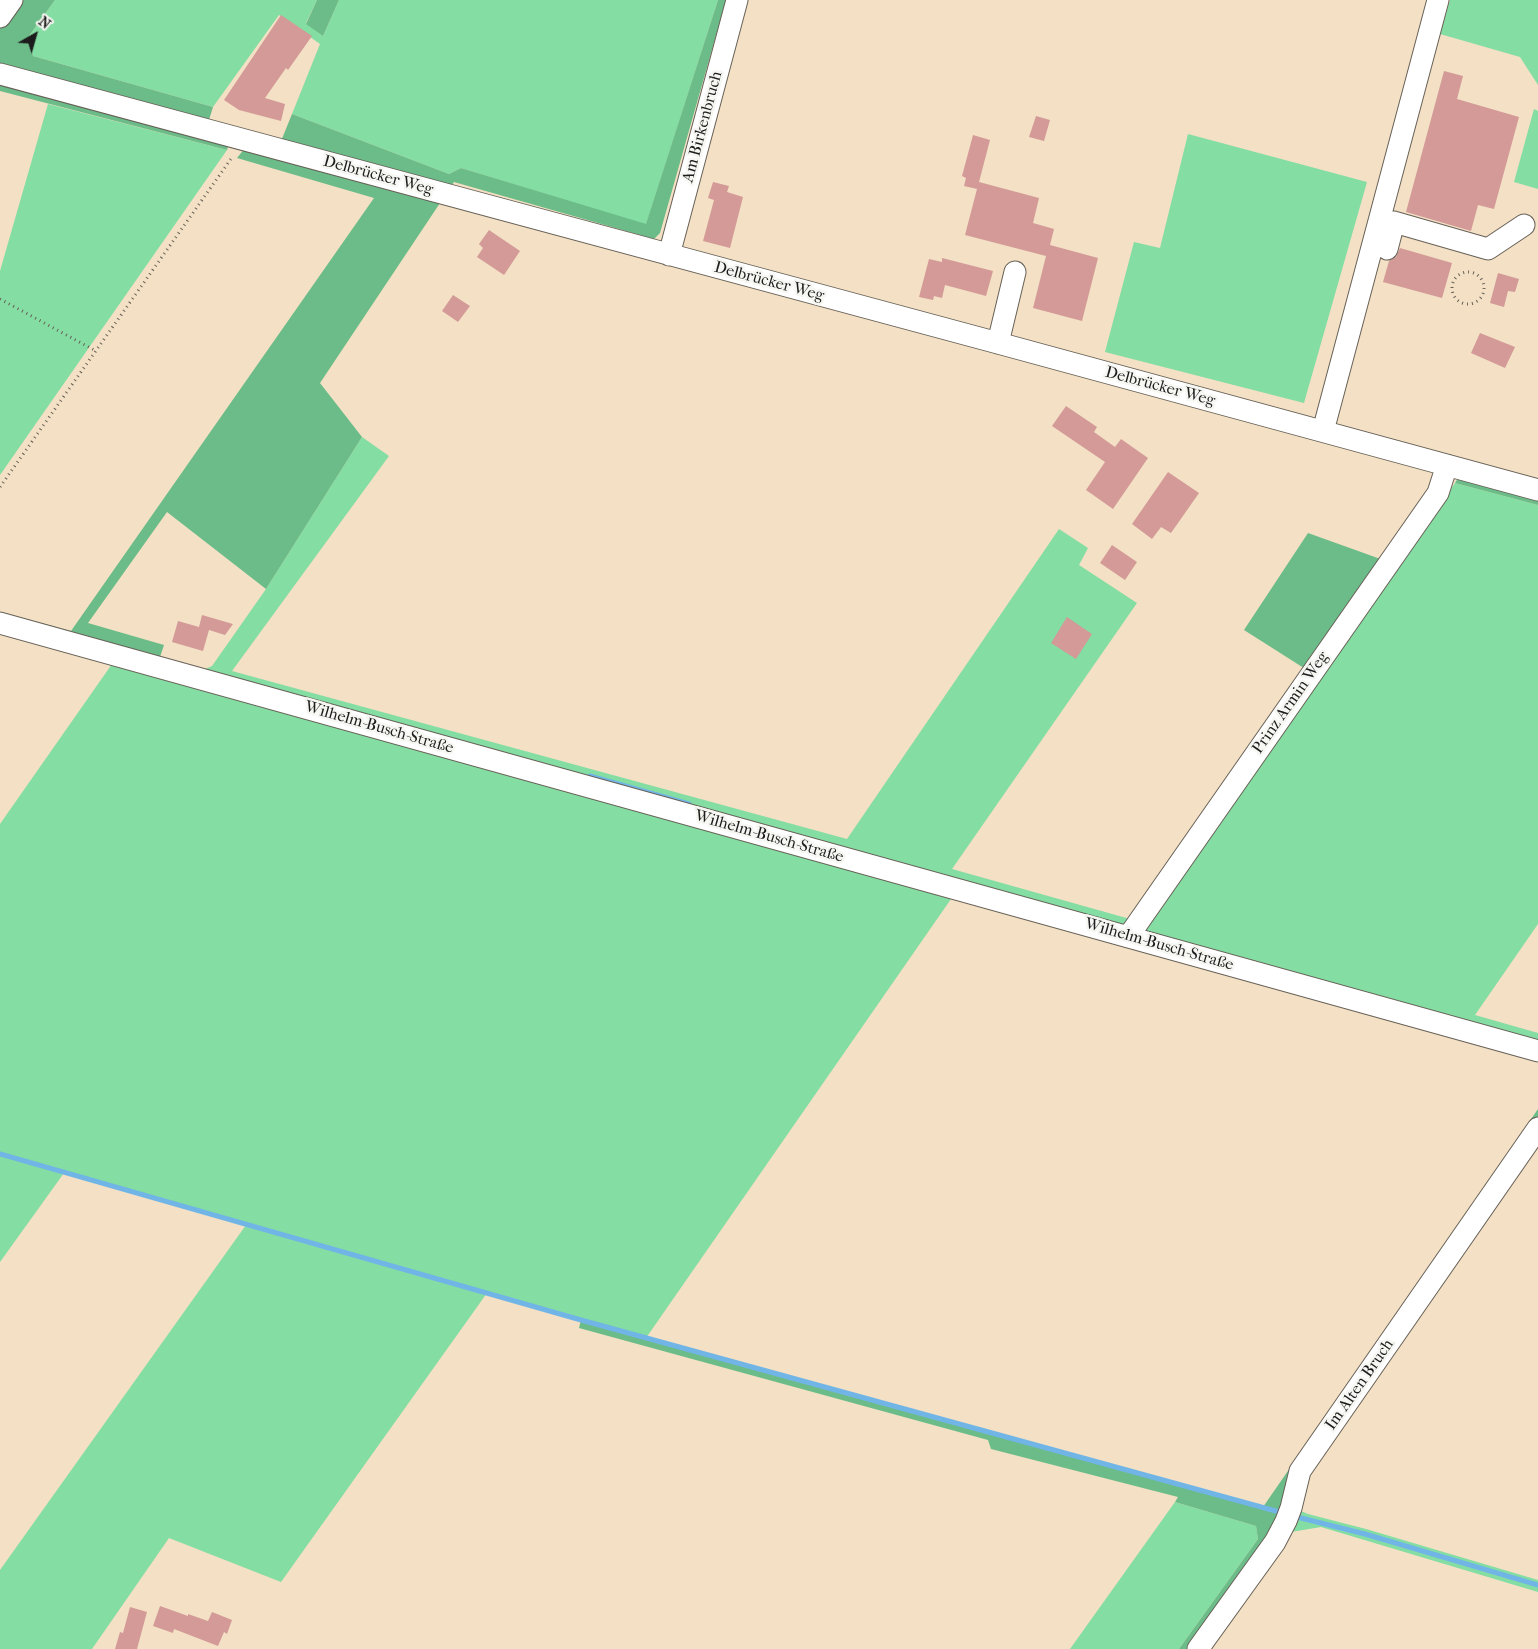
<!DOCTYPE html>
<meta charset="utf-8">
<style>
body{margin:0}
#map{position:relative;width:1538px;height:1649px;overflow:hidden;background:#f3e0c5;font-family:"IM FELL French Canon",serif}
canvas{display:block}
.north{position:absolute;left:10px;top:10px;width:50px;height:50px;-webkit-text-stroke:4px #f6f6f2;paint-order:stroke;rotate:38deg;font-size:14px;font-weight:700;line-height:20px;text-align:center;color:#1c1c1c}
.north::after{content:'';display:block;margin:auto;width:18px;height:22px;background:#1c1c1c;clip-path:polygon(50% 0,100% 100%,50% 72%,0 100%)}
</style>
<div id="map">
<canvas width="1538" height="1649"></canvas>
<div class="north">N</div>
</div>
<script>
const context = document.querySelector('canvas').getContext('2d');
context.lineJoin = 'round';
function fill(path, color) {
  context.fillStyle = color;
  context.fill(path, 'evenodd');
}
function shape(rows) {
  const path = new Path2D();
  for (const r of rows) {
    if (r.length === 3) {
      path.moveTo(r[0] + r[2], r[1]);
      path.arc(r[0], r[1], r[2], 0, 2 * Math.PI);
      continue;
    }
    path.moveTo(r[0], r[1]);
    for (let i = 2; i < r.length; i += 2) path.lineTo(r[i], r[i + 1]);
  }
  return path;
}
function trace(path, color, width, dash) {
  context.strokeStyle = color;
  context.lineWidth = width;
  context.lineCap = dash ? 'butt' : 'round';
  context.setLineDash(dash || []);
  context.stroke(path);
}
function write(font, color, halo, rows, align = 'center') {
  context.font = font + ' "IM FELL French Canon",serif';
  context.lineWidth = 5;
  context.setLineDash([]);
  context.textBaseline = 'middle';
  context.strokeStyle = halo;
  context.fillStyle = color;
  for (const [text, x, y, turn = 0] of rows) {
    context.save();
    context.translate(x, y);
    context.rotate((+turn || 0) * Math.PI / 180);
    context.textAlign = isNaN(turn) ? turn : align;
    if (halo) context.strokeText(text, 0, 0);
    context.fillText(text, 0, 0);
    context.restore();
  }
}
const green = shape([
 [55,0,317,0,306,23,323,36,339,0,718,0,646,225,461,168,449,174,292,114,320,44,279,15,213,107,33,56,29,36],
 [1450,0,1538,0,1538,85,1520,57,1440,34],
 [48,104,227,150,0,475,0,271],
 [1534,109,1538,111,1538,189,1514,182],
 [1188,134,1367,182,1304,403,1105,352,1134,242,1160,248],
 [362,437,389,456,232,671,847,839,1059,529,1088,548,1079,565,1137,603,952,869,1130,919,1121,931,196,673,212,666,266,589],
 [1455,483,1538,505,1538,924,1475,1015,1538,1033,1538,1047,1137,935],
 [112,664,951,899,646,1338,487,1293,281,1582,169,1538,92,1649,0,1649,0,1570,246,1225,64,1173,0,1262,0,824],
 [1175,1502,1256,1526,1258,1539,1179,1649,1070,1649],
 [1296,1509,1308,1514,1366,1529,1538,1580,1538,1592,1321,1527,1285,1533]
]);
const forest = shape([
 [15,0,55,0,29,36,33,56,213,107,204,136,229,143,227,150,0,91,0,20],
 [317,0,339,0,323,36,306,24],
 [718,0,726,0,660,233,654,239,454,182,320,383,362,437,266,589,167,512,88,623,164,645,158,663,0,619,0,612,71,631,374,198,237,158,245,148,275,156,292,114,449,174,461,168,646,224],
 [1460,475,1538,496,1538,505,1455,483],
 [1308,533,1386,561,1307,670,1244,630],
 [1538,1109,1538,1122,1192,1649,1179,1649,1258,1539,1256,1526,1175,1502,1178,1497,991,1449,988,1440,579,1328,581,1320,1263,1507]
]);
const stream = shape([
 [590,776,689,804],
 [0,1154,581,1320,1283,1513],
 [1293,1516,1365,1534,1538,1585]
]);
const building = shape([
 [281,15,312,36,288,70,286,68,265,98,285,104,281,121,239,110,224,100],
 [1444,71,1463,76,1457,99,1519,117,1494,209,1478,205,1471,231,1406,212],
 [1036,116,1050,120,1044,141,1029,137],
 [973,135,990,140,979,182,1039,198,1033,223,1054,229,1050,245,1098,258,1082,321,1033,308,1046,256,965,235,977,189,964,186,966,178,962,176],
 [713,182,729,186,727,192,743,197,730,248,703,241,714,200,708,198],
 [489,230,520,251,504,275,477,257,483,248,479,244],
 [1400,248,1452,263,1442,298,1383,282,1389,261,1396,257],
 [942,258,993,271,986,296,945,285,942,298,934,296,933,300,919,297,929,259,942,262],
 [1498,273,1519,279,1515,292,1508,291,1504,307,1490,303],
 [453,295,470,306,458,322,442,311],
 [1480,333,1515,347,1505,368,1471,353],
 [1066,406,1097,427,1094,432,1115,447,1121,439,1148,458,1113,509,1086,490,1105,462,1052,426],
 [1168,472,1199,493,1171,533,1161,527,1152,539,1132,524],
 [1112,545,1137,562,1125,580,1100,563],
 [202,615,233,624,225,635,209,630,203,651,172,642,178,621,199,627],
 [1067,617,1092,634,1076,659,1051,643],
 [160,1606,188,1616,188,1614,208,1621,212,1612,232,1620,227,1634,224,1632,218,1646,174,1629,173,1633,153,1626],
 [130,1607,147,1612,137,1649,115,1649,120,1632,123,1633]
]);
const path = shape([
 [1468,288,16],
 [0,299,96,351],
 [0,487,233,156]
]);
const minor = shape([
 [0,17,12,0],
 [0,74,998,343,1538,490],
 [1387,249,1394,222,1488,249,1524,225],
 [669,255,737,0],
 [998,343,1015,272],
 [1323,431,1438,0],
 [0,623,1538,1051],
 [1128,937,1438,493,1447,465],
 [1198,1649,1275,1542,1286,1521,1291,1508,1300,1471,1538,1128]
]);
const streetNames = [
 ["Am Birkenbruch",703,127,-75],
 ["Delbrücker Weg",378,176,15],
 ["Delbrücker Weg",769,282,15],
 ["Delbrücker Weg",1160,387,15],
 ["Prinz Armin Weg",1291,703,-55],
 ["Wilhelm-Busch-Straße",379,728,16],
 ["Wilhelm-Busch-Straße",769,837,16],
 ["Wilhelm-Busch-Straße",1159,945,16],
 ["Im Alten Bruch",1360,1385,-55]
];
fill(green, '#84dda2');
fill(forest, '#6bbc88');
trace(stream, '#71b5e7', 5);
fill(building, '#d39a97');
trace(minor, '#676157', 23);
trace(path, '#676157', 3, [1, 4]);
trace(minor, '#fff', 21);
write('16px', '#1c1c1c', '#f6f6f2', streetNames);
</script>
